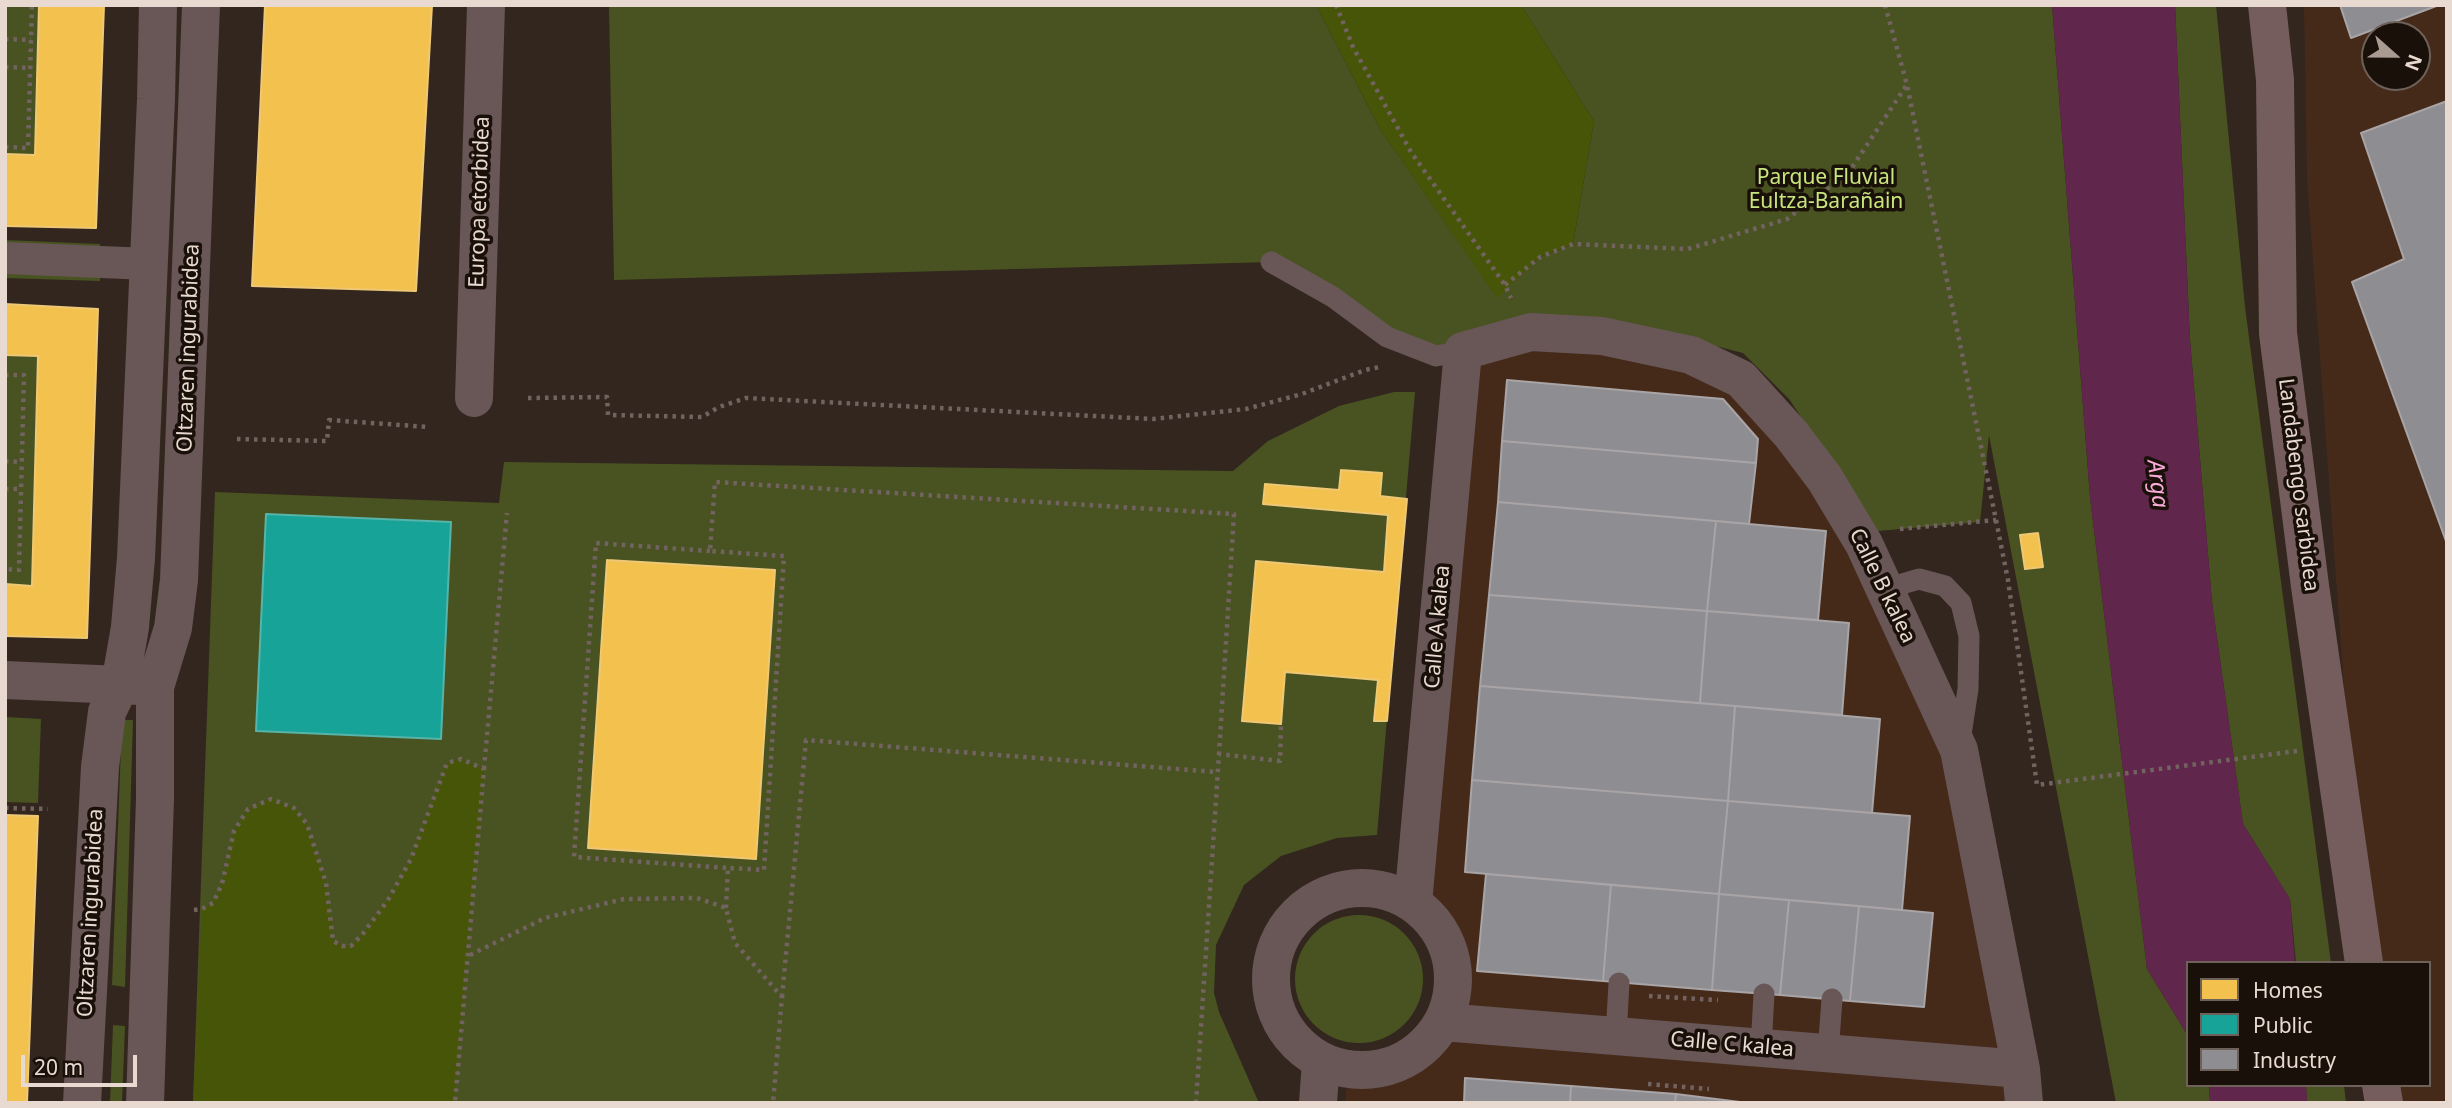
<!DOCTYPE html>
<meta charset="utf-8">
<style>
body{margin:0}
#map{position:relative;width:2452px;height:1108px;overflow:hidden;background:#32261e;font-family:"Noto Sans",sans-serif}
canvas{display:block}
.frame{position:absolute;inset:0;border:7px solid #e9dad1;pointer-events:none}
.legend{position:absolute;left:2186px;top:961px;width:245px;height:126px;box-sizing:border-box;background:#1a100a;border:2px solid #6d615a;margin:0;padding:9px 12px;list-style:none;font-size:21px;color:#e9dad1}
.legend li{display:flex;align-items:center;gap:14px;height:35px}
.legend b{width:35px;border:2px solid #6d615a}
.north{position:absolute;left:2361px;top:21px;width:70px;height:70px;box-sizing:border-box;background:#1a100a;border:2px solid #6d615a;border-radius:50%;rotate:111deg;font-size:19px;font-weight:700;line-height:28px;text-align:center;color:#e9dad1}
.north::after{content:'';display:block;margin:auto;width:24px;height:32px;background:#a99b92;clip-path:polygon(50% 0,100% 100%,50% 72%,0 100%)}
.scale{position:absolute;left:21px;top:1055px;width:116px;height:32px;box-sizing:border-box;border:4px solid #e9dad1;border-top:0;padding-left:9px;font-size:21px;line-height:24px;white-space:nowrap;color:#e9dad1;-webkit-text-stroke:5px #1a100a;paint-order:stroke}
</style>
<div id="map">
<canvas width="2452" height="1108"></canvas>
<div class="frame"></div>
<ul class="legend">
<li><b style="height:19px;background:#f2c14e"></b>Homes</li>
<li><b style="height:19px;background:#17a398"></b>Public</li>
<li><b style="height:19px;background:#8d8d92"></b>Industry</li>
</ul>
<div class="north">N</div>
<div class="scale">20 m</div>
</div>
<script>
const context = document.querySelector('canvas').getContext('2d');
context.lineJoin = 'round';
function fill(path, color) {
  context.fillStyle = color;
  context.fill(path, 'evenodd');
}
function shape(rows) {
  const path = new Path2D();
  for (const r of rows) {
    if (r.length === 3) {
      path.moveTo(r[0] + r[2], r[1]);
      path.arc(r[0], r[1], r[2], 0, 2 * Math.PI);
      continue;
    }
    path.moveTo(r[0], r[1]);
    for (let i = 2; i < r.length; i += 2) path.lineTo(r[i], r[i + 1]);
  }
  return path;
}
function trace(path, color, width, dash) {
  context.strokeStyle = color;
  context.lineWidth = width;
  context.lineCap = dash ? 'butt' : 'round';
  context.setLineDash(dash || []);
  context.stroke(path);
}
function write(font, color, halo, rows, align = 'center') {
  context.font = font + ' "Noto Sans",sans-serif';
  context.lineWidth = 7;
  context.setLineDash([]);
  context.textBaseline = 'middle';
  context.strokeStyle = halo;
  context.fillStyle = color;
  for (const [text, x, y, turn = 0] of rows) {
    context.save();
    context.translate(x, y);
    context.rotate((+turn || 0) * Math.PI / 180);
    context.textAlign = isNaN(turn) ? turn : align;
    if (halo) context.strokeText(text, 0, 0);
    context.fillText(text, 0, 0);
    context.restore();
  }
}
const built = shape([
 [2304,5,2447,5,2447,1103,2374,1103,2373,1085,2429,1085,2429,963,2364,963,2307,179],
 [2375,35,2417,35,2417,77,2375,77],
 [1531,332,1691,355,1791,434,1959,750,2024,1103,1345,1103,1348,1070,1414,1054,1453,969,1413,903,1463,351]
]);
const green = shape([
 [5,5,39,5,35,155,5,154],
 [609,5,1316,5,1380,129,1497,297,1540,257,1573,244,1594,121,1521,5,2052,5,2090,497,2147,969,2188,1036,2188,1085,2209,1085,2210,1103,2116,1103,1989,435,1980,522,1878,531,1789,399,1743,353,1613,320,1463,351,1387,337,1271,262,614,280],
 [2175,5,2216,5,2245,307,2331,963,2296,963,2290,899,2243,824,2212,602,2190,340],
 [5,240,100,244,100,281,5,278],
 [5,355,38,356,32,586,5,584],
 [1394,392,1415,392,1377,835,1337,838,1281,856,1244,885,1216,945,1214,993,1219,1012,1259,1103,193,1103,215,492,499,503,504,462,1233,471,1268,441,1339,406],
 [5,717,41,719,38,803,5,802],
 [122,720,133,720,125,987,112,985],
 [1359,979,64],
 [113,1025,125,1026,122,1103,110,1103],
 [2306,1085,2344,1085,2346,1103,2307,1103]
]);
const forest = shape([
 [1316,5,1521,5,1594,121,1573,244,1540,257,1497,298,1380,129],
 [461,759,484,769,454,1103,193,1103,202,909,213,903,222,884,234,831,248,809,271,799,294,808,307,824,326,883,333,940,342,946,351,946,362,935,388,900,411,859,447,763]
]);
const water = shape([
 [2052,5,2175,5,2190,340,2212,602,2243,824,2290,899,2295,963,2188,963,2188,1036,2147,969,2090,497],
 [2209,1085,2306,1085,2307,1103,2210,1103]
]);
const homes = shape([
 [39,5,104,5,96,228,5,226,5,154,35,155,39,5],
 [265,5,432,5,416,291,252,286,265,5],
 [5,304,98,309,87,638,5,636,5,584,32,586,38,356,5,355,5,304],
 [1341,470,1382,473,1380,496,1407,499,1387,721,1374,721,1378,680,1285,672,1281,724,1242,721,1256,561,1384,572,1388,515,1263,504,1265,484,1339,490,1341,470],
 [2038,533,2043,567,2025,569,2020,535,2038,533],
 [607,560,775,570,756,859,588,848,607,560],
 [5,815,38,816,27,1103,5,1103,5,815]
]);
const public = shape([
 [266,514,451,522,441,739,256,731,266,514]
]);
const industry = shape([
 [2340,5,2439,5,2351,38,2340,5],
 [2447,101,2447,544,2352,282,2404,259,2361,133,2447,101],
 [1507,380,1723,399,1758,439,1756,463,1502,441,1507,380],
 [1502,441,1756,463,1749,524,1498,502,1502,441],
 [1498,502,1716,521,1707,611,1489,595,1498,502],
 [1716,521,1826,531,1818,620,1707,611,1716,521],
 [1489,595,1707,611,1700,703,1480,686,1489,595],
 [1707,611,1849,623,1842,715,1700,703,1707,611],
 [1480,686,1735,706,1728,801,1472,780,1480,686],
 [1735,706,1880,719,1872,813,1728,801,1735,706],
 [1472,780,1728,801,1719,894,1465,872,1472,780],
 [1728,801,1910,816,1902,910,1719,894,1728,801],
 [1486,874,1611,885,1603,981,1477,971,1486,874],
 [1611,885,1719,894,1712,990,1603,981,1611,885],
 [1719,894,1789,900,1780,995,1712,990,1719,894],
 [1789,900,1859,906,1850,1001,1780,995,1789,900],
 [1859,906,1933,913,1924,1007,1850,1001,1859,906],
 [1465,1078,1571,1086,1570,1103,1464,1103,1465,1078],
 [1571,1086,1676,1094,1675,1103,1570,1103,1571,1086],
 [1676,1094,1740,1102,1740,1103,1675,1103,1676,1094]
]);
const path = shape([
 [1336,5,1353,47,1411,152,1505,285,1511,298],
 [1885,5,1907,85,1996,520,2008,580,2037,785,2297,751],
 [5,39,31,40],
 [5,67,31,68],
 [5,147,28,148,32,5],
 [1505,285,1540,257,1573,244,1688,249,1787,219,1849,172,1906,86],
 [5,375,24,375,19,570,5,569],
 [528,398,607,397,608,415,702,417,719,407,746,398,1153,419,1246,409,1302,394,1365,370,1380,367],
 [237,439,327,441,329,420,429,427],
 [5,461,22,462],
 [5,489,21,489],
 [1900,529,1996,520],
 [710,551,596,543,574,857,728,868],
 [484,769,507,513],
 [5,808,48,809],
 [726,908,728,868,764,870,784,556,710,551,715,482,1234,514,1219,754],
 [194,910,202,909,213,903,222,884,234,831,248,809,271,799,294,808,307,824,326,883,333,941,342,946,351,946,362,935,388,900,411,859,447,763,461,759,484,769,455,1103],
 [470,955,545,918,624,899,697,898,726,908,735,943,782,997,773,1103],
 [1649,996,1718,1000],
 [782,997,806,740,1216,772],
 [1648,1084,1709,1089],
 [1196,1103,1219,754,1280,761,1281,724]
]);
const service = shape([
 [1271,262,1333,297,1387,337,1436,356,1463,351],
 [1885,589,1919,579,1945,586,1961,603,1969,636,1968,689,1960,741],
 [1616,1036,1619,983],
 [1761,1048,1764,994],
 [1828,1053,1832,999]
]);
const pedestrian = shape([
 [5,258,149,264]
]);
const minor = shape([
 [474,398,486,5],
 [5,680,143,686],
 [1362,979,91],
 [1413,903,1463,351,1531,332,1602,336,1691,355,1741,379,1791,434,1825,479,1864,544,1959,750,2021,1069,2024,1103],
 [1443,1022,2021,1069],
 [82,1103,100,767,107,712,120,685,130,627,136,558,156,99,158,5],
 [145,1103,155,798,155,687,173,628,179,580,201,5],
 [1318,1103,1321,1061]
]);
const trunk = shape([
 [2267,5,2275,80,2278,333,2310,586,2364,963],
 [2381,1085,2384,1103]
]);
const parkNames = [
 ["Parque Fluvial",1826,178],
 ["Eultza-Barañain",1826,202]
];
const streetNames = [
 ["Europa etorbidea",480,202,-88],
 ["Oltzaren ingurabidea",189,348,-88],
 ["Landabengo sarbidea",2298,485,83],
 ["Calle B kalea",1882,586,64],
 ["Calle A kalea",1438,627,-85],
 ["Oltzaren ingurabidea",91,913,-87],
 ["Calle C kalea",1732,1045,5]
];
const waterNames = [
 ["Arga",2157,484,83]
];
fill(built, '#452a1a');
fill(green, '#485321');
fill(forest, '#475508');
fill(water, '#60264b');
fill(homes, '#f2c14e');
trace(homes, '#efc875', 2);
fill(public, '#17a398');
trace(public, '#56b4a9', 2);
fill(industry, '#8d8d92');
trace(industry, '#a9a4a5', 2);
trace(path, '#726361', 4.5, [3.5, 5]);
trace(service, '#695757', 21);
trace(pedestrian, '#695757', 32);
trace(minor, '#695757', 38);
trace(trunk, '#745d5c', 38);
write('21px', '#c8e67d', '#1a100a', parkNames);
write('21px', '#e9dad1', '#1a100a', streetNames);
write('italic 23px', '#f9abd9', '#1a100a', waterNames);
</script>
